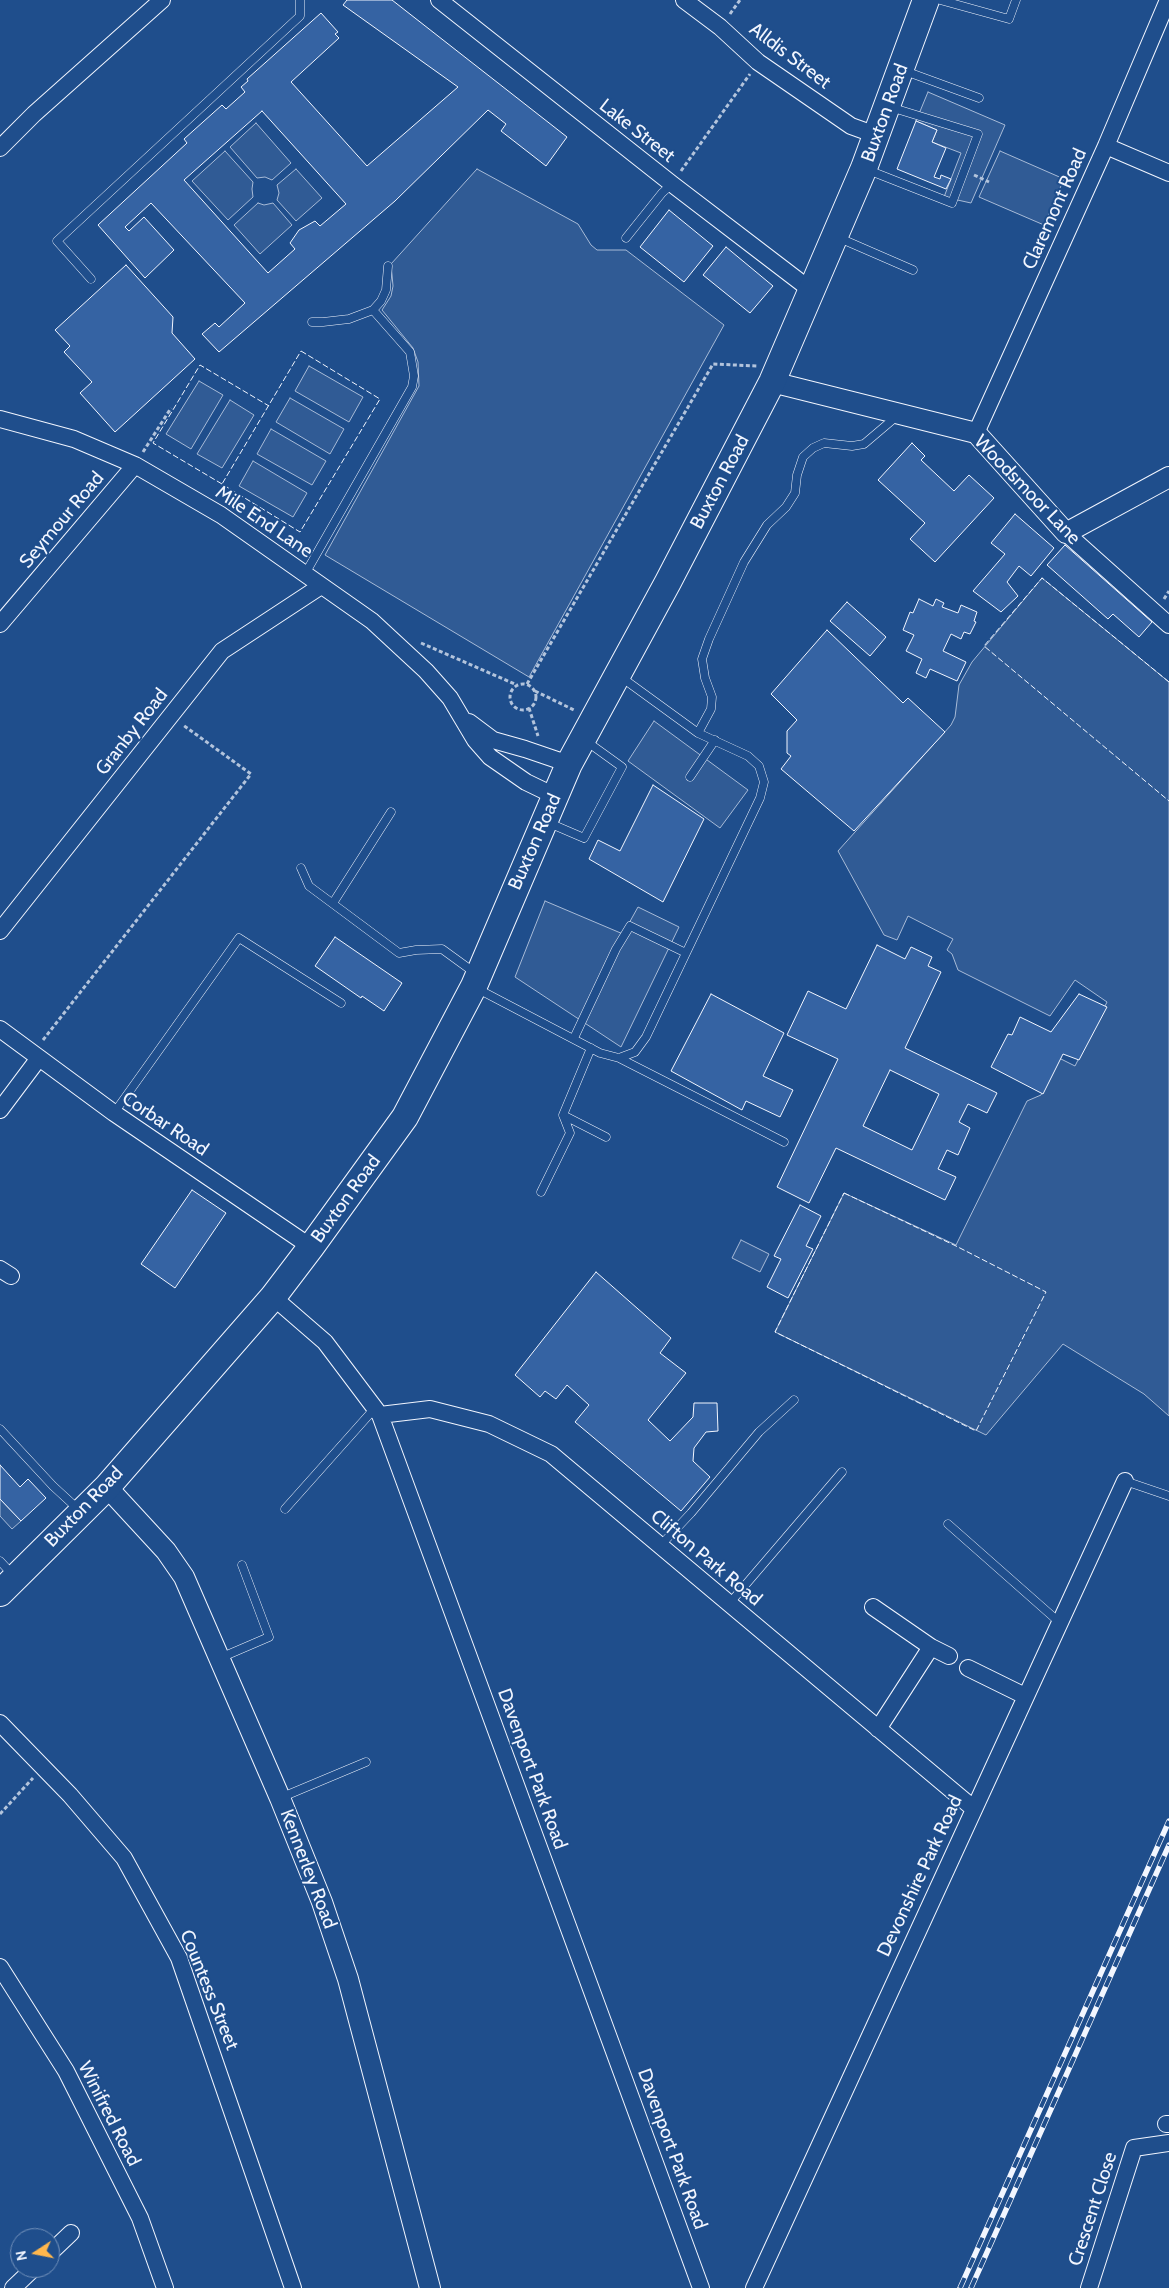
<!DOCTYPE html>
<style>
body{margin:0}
#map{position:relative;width:1169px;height:2288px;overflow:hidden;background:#1f4e8c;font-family:Cabin,sans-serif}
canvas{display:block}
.north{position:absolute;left:10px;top:2228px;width:50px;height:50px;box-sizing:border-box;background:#1f4e8c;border:1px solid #7391ba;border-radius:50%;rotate:259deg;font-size:14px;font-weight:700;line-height:20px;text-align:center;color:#f2f6ff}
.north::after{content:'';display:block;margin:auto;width:18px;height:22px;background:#ffb74d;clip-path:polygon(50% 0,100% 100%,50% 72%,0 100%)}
</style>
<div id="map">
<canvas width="1169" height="2288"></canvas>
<div class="north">N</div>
</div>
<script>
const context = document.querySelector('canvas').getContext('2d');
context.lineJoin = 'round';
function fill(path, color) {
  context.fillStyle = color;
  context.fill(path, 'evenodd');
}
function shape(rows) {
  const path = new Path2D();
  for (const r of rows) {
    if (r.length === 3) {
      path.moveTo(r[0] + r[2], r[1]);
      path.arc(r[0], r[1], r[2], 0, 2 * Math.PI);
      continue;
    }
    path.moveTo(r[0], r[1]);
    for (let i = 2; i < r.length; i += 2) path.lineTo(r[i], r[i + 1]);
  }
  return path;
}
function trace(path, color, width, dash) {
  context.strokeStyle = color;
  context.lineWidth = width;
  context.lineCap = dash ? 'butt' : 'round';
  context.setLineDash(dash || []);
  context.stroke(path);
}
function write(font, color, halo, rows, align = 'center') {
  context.font = font + ' Cabin,sans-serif';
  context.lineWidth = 4;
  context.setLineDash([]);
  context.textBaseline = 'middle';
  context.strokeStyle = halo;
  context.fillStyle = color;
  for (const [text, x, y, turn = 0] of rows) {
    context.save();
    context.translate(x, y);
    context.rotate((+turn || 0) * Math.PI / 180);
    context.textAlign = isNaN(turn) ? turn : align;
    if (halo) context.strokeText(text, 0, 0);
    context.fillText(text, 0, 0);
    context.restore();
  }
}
const built = shape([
 [928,92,1005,125,971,203,944,197,961,153,932,142,937,130,916,121,928,92],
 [256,123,291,163,272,180,265,177,257,178,230,147,256,123],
 [225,151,253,182,252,189,253,197,228,220,192,181,225,151],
 [1000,151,1064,179,1044,225,979,197,1000,151],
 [296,169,322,198,296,221,277,200,279,193,277,185,296,169],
 [477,169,578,224,591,245,597,250,626,250,724,325,529,677,325,555,419,386,418,362,413,348,382,310,391,296,393,286,391,264,477,169],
 [258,203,264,205,273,203,292,225,260,254,234,225,258,203],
 [309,366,363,397,349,422,295,391,309,366],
 [199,381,223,395,191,449,166,434,199,381],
 [290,398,344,429,330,454,276,422,290,398],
 [230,400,254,415,222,468,197,454,230,400],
 [271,429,326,461,312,485,257,454,271,429],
 [253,461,307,493,293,517,239,486,253,461],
 [1042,578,1169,682,1169,1416,1144,1394,1063,1344,986,1435,775,1332,844,1193,956,1245,1027,1101,1041,1095,1059,1058,1075,1066,1107,1002,1075,980,1050,1016,958,970,952,954,947,950,953,939,908,916,897,940,884,935,838,851,951,725,955,717,959,685,972,662,1042,578],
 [654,721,748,790,720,828,628,761,654,721],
 [545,901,623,934,638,907,679,927,621,1047,515,977,545,901],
 [741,1240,769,1254,760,1272,732,1258,741,1240],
 [0,1499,21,1521,12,1529,0,1516,0,1499]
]);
const building = shape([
 [347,0,392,0,567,137,546,166,501,131,506,124,488,110,395,201,219,352,202,334,215,323,219,327,245,303,151,203,125,227,129,231,144,217,174,250,145,278,98,225,187,143,184,139,222,105,226,109,245,92,241,87,248,81,247,79,321,13,338,32,335,34,339,38,291,82,367,166,458,87,343,5,347,0],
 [262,111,346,204,320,226,315,221,299,230,290,243,295,249,268,273,184,180,262,111],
 [916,121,937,130,932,142,946,148,934,177,940,179,941,175,951,179,946,189,897,169,916,121],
 [669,210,713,246,684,282,640,247,669,210],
 [726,247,773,286,750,313,703,275,726,247],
 [126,265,173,317,172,333,195,359,115,432,80,393,92,382,64,352,70,346,55,330,126,265],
 [912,443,925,456,921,460,954,491,969,475,994,498,935,562,910,539,925,523,878,480,912,443],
 [1015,514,1054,548,1031,576,1019,566,1007,582,1018,596,1001,612,973,591,1005,554,991,543,1015,514],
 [1065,545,1152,622,1139,637,1113,614,1108,619,1047,565,1065,545],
 [919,599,933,606,936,599,944,603,942,607,958,613,961,605,977,612,974,621,976,622,970,634,964,632,961,639,951,634,943,651,966,662,957,681,930,669,926,678,916,673,922,659,906,651,914,635,903,630,910,612,913,613,919,599],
 [847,602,886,637,870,656,830,621,847,602],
 [827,630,903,703,908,698,945,732,854,831,781,769,791,756,787,753,787,731,797,720,771,694,827,630],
 [653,785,704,819,663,902,589,859,598,840,620,851,653,785],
 [335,937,402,983,384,1011,362,996,361,998,315,966,335,937],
 [877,945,905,959,911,947,932,957,928,966,941,972,905,1048,997,1093,987,1113,968,1104,959,1122,970,1128,958,1155,947,1150,938,1169,956,1177,945,1200,836,1148,809,1203,777,1187,838,1059,787,1035,808,991,846,1009,877,945],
 [890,1070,939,1094,912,1150,863,1126,890,1070],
 [711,994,784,1033,763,1076,793,1090,780,1117,746,1101,742,1110,671,1071,711,994],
 [1079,994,1107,1007,1079,1060,1063,1054,1043,1094,991,1067,1008,1034,1012,1035,1020,1017,1051,1032,1079,994],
 [192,1190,226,1213,175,1288,141,1264,192,1190],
 [800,1205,821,1216,806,1246,813,1249,788,1298,767,1287,781,1259,774,1256,800,1205],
 [596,1272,671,1338,660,1353,686,1373,648,1420,670,1441,693,1417,694,1403,717,1403,718,1431,706,1432,694,1448,693,1461,710,1477,681,1511,575,1422,589,1405,567,1385,556,1399,545,1391,540,1397,515,1375,596,1272],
 [0,1465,20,1487,28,1479,46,1498,21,1521,0,1499,0,1465]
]);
const path = shape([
 [730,14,740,0],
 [681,171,750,74],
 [974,175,989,182],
 [143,452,171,408],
 [1164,599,1169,591],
 [421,643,517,685],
 [527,684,713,364,757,366],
 [523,697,13],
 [535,691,574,710],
 [529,708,538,736],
 [43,1040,251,774,183,725],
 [0,1814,33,1778]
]);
const service = shape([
 [940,0,1009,19,1016,0],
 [905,71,979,98],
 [868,170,952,203,978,134,890,107],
 [837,237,913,270],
 [626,238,662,193,672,184],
 [91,279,57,241,300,16,300,0],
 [312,322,323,322,349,319,373,310,381,301,386,290,388,266],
 [305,574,412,387,414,376,410,352,373,310],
 [698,733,711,709,712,697,705,678,702,659,709,639,744,562,767,525,786,507,795,493,797,475,803,457,813,448,824,443,852,446,864,444,897,416],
 [690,777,715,740],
 [549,823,584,838,622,767,586,741],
 [301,868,309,886,399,953,416,950,442,949,475,973],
 [333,903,391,812],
 [476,988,600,1053,619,1058,635,1052,646,1037,760,798,764,782,759,766,748,756,698,733,621,677],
 [574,1038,616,949,630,926,686,953],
 [619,1058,784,1142],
 [114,1113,239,938,341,1003],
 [563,1115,606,1137],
 [541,1192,570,1133,563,1115,591,1048],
 [0,1429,53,1486,78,1509],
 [1125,1481,1169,1496],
 [285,1509,375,1408],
 [948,1524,1059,1622],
 [660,1546,691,1513,759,1432,794,1400],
 [0,1561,12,1574],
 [729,1604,842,1472],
 [220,1658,269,1637,242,1565],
 [280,1798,366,1762]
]);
const minor = shape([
 [439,0,672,184,812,291],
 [684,0,720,27,758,62,851,126,876,135],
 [1106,146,1169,173],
 [0,148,34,114,162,0],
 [0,419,74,439,135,465,221,515,372,621,426,671,450,698,475,740,490,757,526,782,555,796],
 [976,433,1106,146,1168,0],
 [1066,533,1169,625],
 [0,624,135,465],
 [469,722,493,740,525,749,569,764],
 [0,931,222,651,321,586],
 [0,1029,114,1113,311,1247],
 [0,1110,39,1058],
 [0,1269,11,1276],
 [273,1297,325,1342,380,1415,701,2288],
 [380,1415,430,1409,489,1424,551,1454,973,1808],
 [873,1607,931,1647,878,1729],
 [931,1647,949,1656],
 [968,1668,1025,1696],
 [0,1723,70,1795,124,1858,179,1958,293,2288],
 [0,1967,66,2071,140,2218,165,2288],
 [1166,2124,1169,2124],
 [50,2253,71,2233],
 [13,2288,34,2268],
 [754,2288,1125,1481],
 [1089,2288,1134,2148,1169,2143]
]);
const tertiary = shape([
 [772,382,976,433,1066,533,1169,477],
 [107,1487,166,1551,184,1577,280,1798,322,1902,348,1979,430,2288]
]);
const trunk = shape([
 [0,1593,107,1487,273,1297,311,1247,405,1117,474,986,569,764,668,582,772,382,864,168,926,0]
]);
const rail = shape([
 [960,2288,1169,1821],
 [971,2288,1169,1845]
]);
const fence = shape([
 [301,351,380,399,300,532,222,484,301,351],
 [222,484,153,443,200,365,269,406],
 [1169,682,1042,578,984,646,1169,801],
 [844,1193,956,1246,1046,1292,976,1431,775,1332,844,1193]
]);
const streetNames = [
 ["Alldis Street",790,56,37],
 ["Buxton Road",885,113,-70],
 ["Lake Street",637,131,38],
 ["Claremont Road",1055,209,-66],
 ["Buxton Road",720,482,-62],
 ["Woodsmoor Lane",1027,490,46],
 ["Seymour Road",62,520,-50],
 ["Mile End Lane",264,522,34],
 ["Granby Road",132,732,-52],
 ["Buxton Road",535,842,-66],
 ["Corbar Road",165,1124,34],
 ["Buxton Road",346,1199,-54],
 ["Buxton Road",84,1507,-46],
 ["Clifton Park Road",706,1558,40],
 ["Davenport Park Road",532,1769,70],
 ["Kennerley Road",308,1869,69],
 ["Devonshire Park Road",920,1876,-65],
 ["Countess Street",209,1990,68],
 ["Winifred Road",109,2114,63],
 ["Davenport Park Road",672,2149,70],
 ["Crescent Close",1093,2209,-72]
];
fill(built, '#305b95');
trace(built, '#a8bbd7', 1);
fill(building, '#3563a3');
trace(building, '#f2f6ff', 1);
trace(service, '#f2f6ff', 9);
trace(minor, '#f2f6ff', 18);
trace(tertiary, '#f2f6ff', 22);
trace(trunk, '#f2f6ff', 28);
trace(path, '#b3c4dc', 3, [4, 2.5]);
trace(service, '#1f4e8c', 8);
trace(minor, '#1f4e8c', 16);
trace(tertiary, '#1f4e8c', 20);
trace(trunk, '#1f4e8c', 26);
trace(rail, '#f2f6ff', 5.5);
trace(rail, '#1f4e8c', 4, [11]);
trace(fence, '#f2f6ff', 1, [6, 2.5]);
write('19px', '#f2f6ff', '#1f4e8c', streetNames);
</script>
